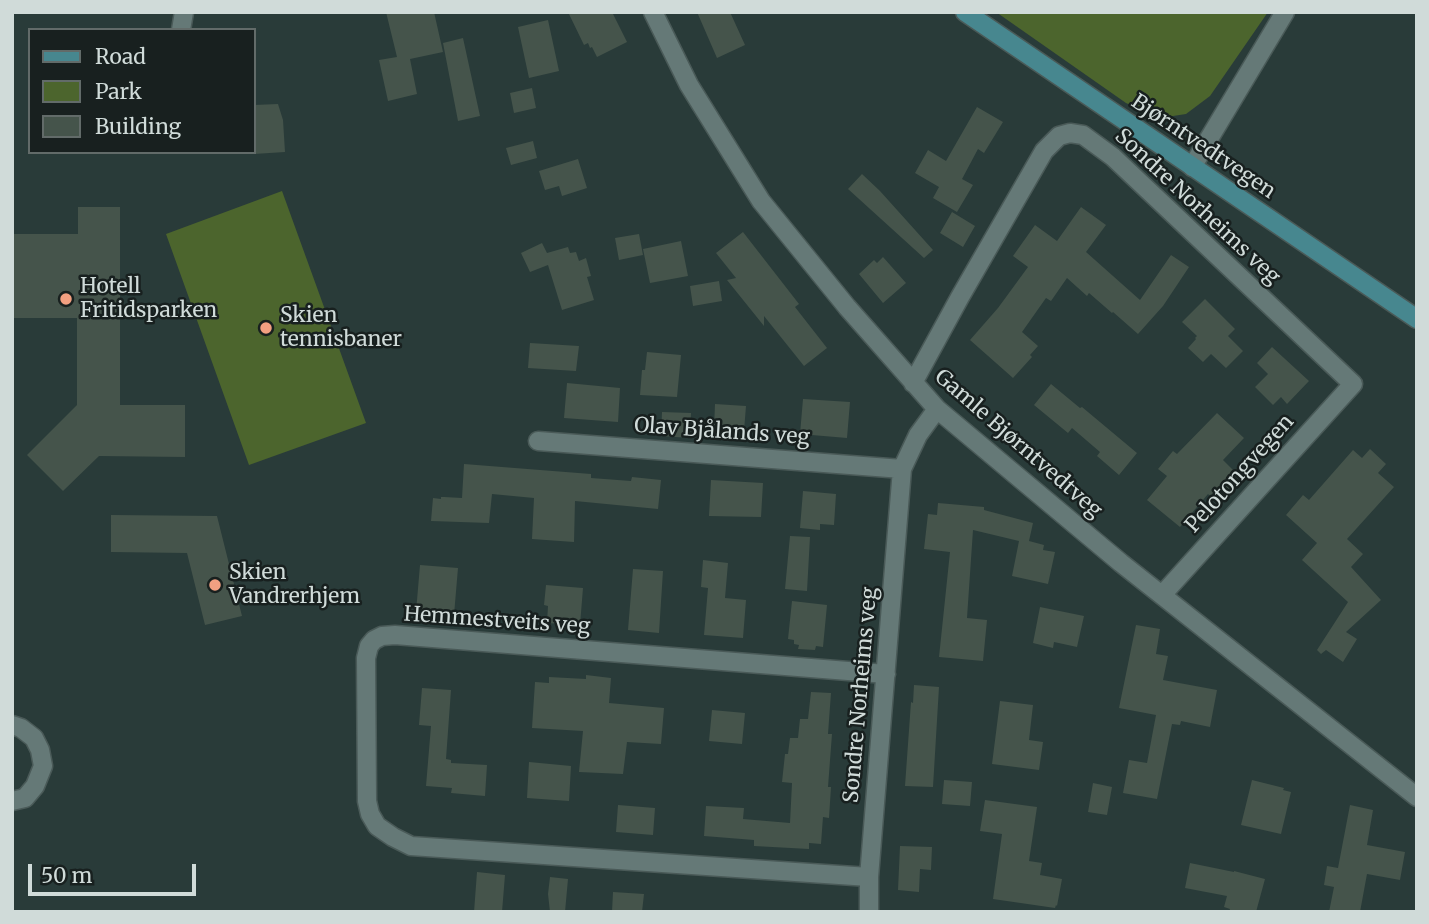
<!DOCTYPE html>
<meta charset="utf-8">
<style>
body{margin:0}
#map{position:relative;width:1429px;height:924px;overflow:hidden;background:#293b39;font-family:Merriweather,serif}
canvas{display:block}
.frame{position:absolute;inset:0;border:14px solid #d0dbd9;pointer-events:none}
.legend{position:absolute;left:28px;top:28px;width:228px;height:126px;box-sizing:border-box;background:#18201f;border:2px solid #626b69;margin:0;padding:9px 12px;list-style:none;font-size:21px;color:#d0dbd9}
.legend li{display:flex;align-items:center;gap:14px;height:35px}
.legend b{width:35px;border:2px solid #626b69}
.scale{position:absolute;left:28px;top:864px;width:168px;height:32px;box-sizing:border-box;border:4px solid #d0dbd9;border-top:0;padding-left:9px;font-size:21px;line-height:24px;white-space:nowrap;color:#d0dbd9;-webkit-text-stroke:5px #18201f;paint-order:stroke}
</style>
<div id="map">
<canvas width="1429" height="924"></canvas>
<div class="frame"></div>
<ul class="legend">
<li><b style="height:9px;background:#47878f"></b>Road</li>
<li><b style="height:19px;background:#4c652d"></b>Park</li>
<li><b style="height:19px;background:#45544b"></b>Building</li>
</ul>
<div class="scale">50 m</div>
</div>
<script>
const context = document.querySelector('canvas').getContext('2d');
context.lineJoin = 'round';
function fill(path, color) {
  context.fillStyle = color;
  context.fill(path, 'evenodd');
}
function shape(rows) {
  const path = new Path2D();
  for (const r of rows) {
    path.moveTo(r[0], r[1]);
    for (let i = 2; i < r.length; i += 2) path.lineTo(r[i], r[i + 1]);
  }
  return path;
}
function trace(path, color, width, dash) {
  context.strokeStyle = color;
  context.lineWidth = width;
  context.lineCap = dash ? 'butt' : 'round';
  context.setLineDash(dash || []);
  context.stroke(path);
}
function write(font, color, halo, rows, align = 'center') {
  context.font = font + ' Merriweather,serif';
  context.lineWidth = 5;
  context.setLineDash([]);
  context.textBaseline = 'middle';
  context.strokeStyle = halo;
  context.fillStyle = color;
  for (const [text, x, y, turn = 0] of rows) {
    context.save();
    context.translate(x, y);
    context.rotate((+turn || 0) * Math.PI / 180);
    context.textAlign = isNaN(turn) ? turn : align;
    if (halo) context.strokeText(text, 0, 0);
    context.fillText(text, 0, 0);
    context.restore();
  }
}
const green = shape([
 [996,12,1268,12,1210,96,1186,114,1160,118,1126,103],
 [282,191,366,423,249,465,166,234]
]);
const building = shape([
 [386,12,434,12,443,52,410,59,417,94,388,101,379,60,397,57],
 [568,12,612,12,627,42,597,57,592,47,590,48,588,43,584,45],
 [697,12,730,12,745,45,717,58],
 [548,20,559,71,529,78,518,27],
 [463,38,480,116,458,121,443,43],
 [532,88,536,108,514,113,510,93],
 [278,104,283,120,285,152,254,154,254,105],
 [977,107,1003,122,984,153,978,149,962,179,973,185,957,212,933,198,939,187,915,173,928,150,946,161],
 [533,141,537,158,511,165,506,148],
 [578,159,587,188,562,196,559,186,545,190,539,171],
 [862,174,880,191,933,250,924,258,848,189],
 [78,207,120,207,120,405,185,405,185,457,99,456,63,491,27,455,77,405,77,318,12,318,12,234,78,234],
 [1081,207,1106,225,1086,252,1140,300,1171,255,1189,267,1163,306,1138,334,1113,312,1112,313,1089,293,1087,296,1067,278,1051,301,1046,298,1022,332,1038,346,1030,355,1032,357,1013,378,970,340,998,308,1028,267,1013,256,1035,225,1057,241],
 [952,212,975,226,963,247,940,233],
 [743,232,799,304,795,307,827,348,804,366,764,316,764,326,727,280,736,278,716,253],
 [639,234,643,255,619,260,615,238],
 [681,241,688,276,650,283,643,249],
 [542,243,547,253,568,247,570,253,576,252,579,261,586,258,591,276,587,277,594,300,562,310,548,265,530,272,521,253],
 [883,257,906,283,883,303,859,274,874,260,877,263],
 [719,281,722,301,693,306,690,286],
 [1205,299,1235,329,1228,336,1243,351,1226,368,1211,354,1203,362,1188,348,1196,339,1195,338,1197,336,1182,322],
 [530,343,579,346,576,371,528,368],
 [1272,347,1309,381,1287,404,1281,397,1273,405,1255,387,1268,374,1257,363],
 [647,352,681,355,677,397,640,395,642,370,645,370],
 [567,383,620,388,618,422,564,418],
 [1051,384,1080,408,1082,407,1137,453,1119,475,1097,456,1100,452,1072,428,1068,433,1034,405],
 [803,399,850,402,847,438,800,434],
 [715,404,746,406,744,431,714,428],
 [662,412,691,413,690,438,661,436],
 [1217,413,1244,438,1223,460,1242,479,1219,504,1208,494,1180,527,1147,500,1167,476,1158,469,1173,451,1177,454],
 [1370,449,1386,464,1378,473,1394,487,1347,539,1363,554,1351,567,1381,600,1346,632,1357,639,1343,662,1326,650,1321,654,1317,650,1348,602,1302,560,1317,543,1286,515,1303,495,1309,500,1353,450,1362,458],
 [464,464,591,474,591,478,631,481,632,477,661,480,658,509,575,501,574,542,532,539,534,498,492,494,489,523,431,521,433,498,441,499,441,497,444,497,462,498],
 [711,480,763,483,761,517,709,516],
 [803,491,836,494,834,525,820,524,820,530,800,528],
 [938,503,984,507,984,510,1033,523,1029,541,1044,545,1043,550,1055,552,1048,584,1012,576,1019,541,973,530,967,618,987,620,983,661,939,657,950,552,924,549,928,514,937,515],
 [111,515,217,516,242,616,205,625,187,553,111,552],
 [790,536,810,537,807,591,785,589],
 [703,560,728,563,725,598,746,600,743,638,704,635,708,588,701,587],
 [420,565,458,568,454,615,416,612],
 [633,569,663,571,659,633,628,630],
 [546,585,583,588,580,625,547,623,548,606,544,605],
 [792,601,827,605,823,647,816,646,815,650,798,649,799,645,794,644,794,640,788,639],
 [1040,607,1084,616,1077,647,1054,642,1053,648,1033,643],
 [1136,625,1160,629,1156,654,1168,656,1163,680,1217,690,1210,727,1181,721,1180,725,1172,724,1157,799,1123,793,1129,760,1147,763,1156,715,1119,708],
 [586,675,611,678,609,703,664,708,661,744,627,742,623,774,579,772,583,731,532,728,535,682,549,683,549,677,586,679],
 [914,685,939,687,933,787,905,786,911,702,913,703],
 [422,688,451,690,446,759,451,760,451,763,487,765,485,796,451,793,452,788,426,786,431,726,419,725],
 [811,692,831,693,828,734,832,734,828,787,831,787,829,818,823,817,821,844,809,843,809,849,754,846,754,840,704,836,706,806,744,808,743,819,790,823,792,783,782,782,785,754,788,754,790,738,798,738,800,719,808,719],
 [1000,701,1033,705,1029,740,1043,742,1039,770,992,764],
 [712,710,745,713,742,744,709,741],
 [529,762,571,766,569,801,527,798],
 [944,780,972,782,970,806,942,804],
 [1252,780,1284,788,1283,790,1291,792,1281,834,1241,825],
 [1093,783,1112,787,1107,815,1088,812],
 [985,800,1037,807,1029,861,1042,863,1040,875,1062,879,1057,906,1056,905,1055,908,993,899,1002,834,980,831],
 [618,805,655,808,653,835,616,832],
 [1350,805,1373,810,1367,845,1405,852,1400,880,1367,874,1360,912,1329,912,1334,887,1324,885,1327,866,1338,868],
 [900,846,932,847,931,870,920,869,919,892,898,890],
 [1190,863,1234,872,1234,871,1265,879,1256,912,1229,912,1230,909,1224,907,1227,896,1185,888],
 [477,872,505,875,502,912,474,912],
 [550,877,568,879,565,912,550,912,548,894],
 [613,892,644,894,642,912,612,912]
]);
const minor = shape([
 [653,12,689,85,761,201,847,307,937,409,1121,563,1417,797],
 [181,30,184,12],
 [913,383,960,297,1044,151,1059,136,1070,133,1083,135,1113,157,1353,384,1162,595],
 [538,441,902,469],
 [12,725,21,728,34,738,40,750,43,766,35,786,25,798,12,801],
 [869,877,411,846,393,837,377,826,370,814,367,801,366,658,369,646,374,640,382,636,395,635,886,674],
 [869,912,869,877,902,469,918,435,937,409]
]);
const tertiary = shape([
 [1192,167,1285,12]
]);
const secondary = shape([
 [965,12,1417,319]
]);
const markers = [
 [66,299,7,"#f2a081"],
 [266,328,7,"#f2a081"],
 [215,585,7,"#f2a081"]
];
const streetNames = [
 ["Bjørntvedtvegen",1203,147,34],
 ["Sondre Norheims veg",1197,207,43],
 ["Olav Bjålands veg",722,432,4],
 ["Gamle Bjørntvedtveg",1018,444,41],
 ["Pelotongvegen",1240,474,-48],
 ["Hemmestveits veg",497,621,4],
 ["Sondre Norheims veg",861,695,-85]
];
const poiNames = [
 ["Hotell",80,287],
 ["Fritidsparken",80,311],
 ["Skien",280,316],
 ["tennisbaner",280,340],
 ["Skien",229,573],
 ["Vandrerhjem",229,597]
];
fill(green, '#4c652d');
fill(building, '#45544b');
trace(minor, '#4a5a58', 21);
trace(tertiary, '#4a5a58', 21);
trace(secondary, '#4a5a58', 21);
trace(minor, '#657977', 18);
trace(tertiary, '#657977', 18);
trace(secondary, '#47878f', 18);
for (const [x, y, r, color] of markers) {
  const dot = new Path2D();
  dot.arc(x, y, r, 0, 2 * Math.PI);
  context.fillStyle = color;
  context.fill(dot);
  trace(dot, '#18201f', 2.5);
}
write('21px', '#d0dbd9', '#18201f', streetNames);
write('21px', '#d0dbd9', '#18201f', poiNames, 'left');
</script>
